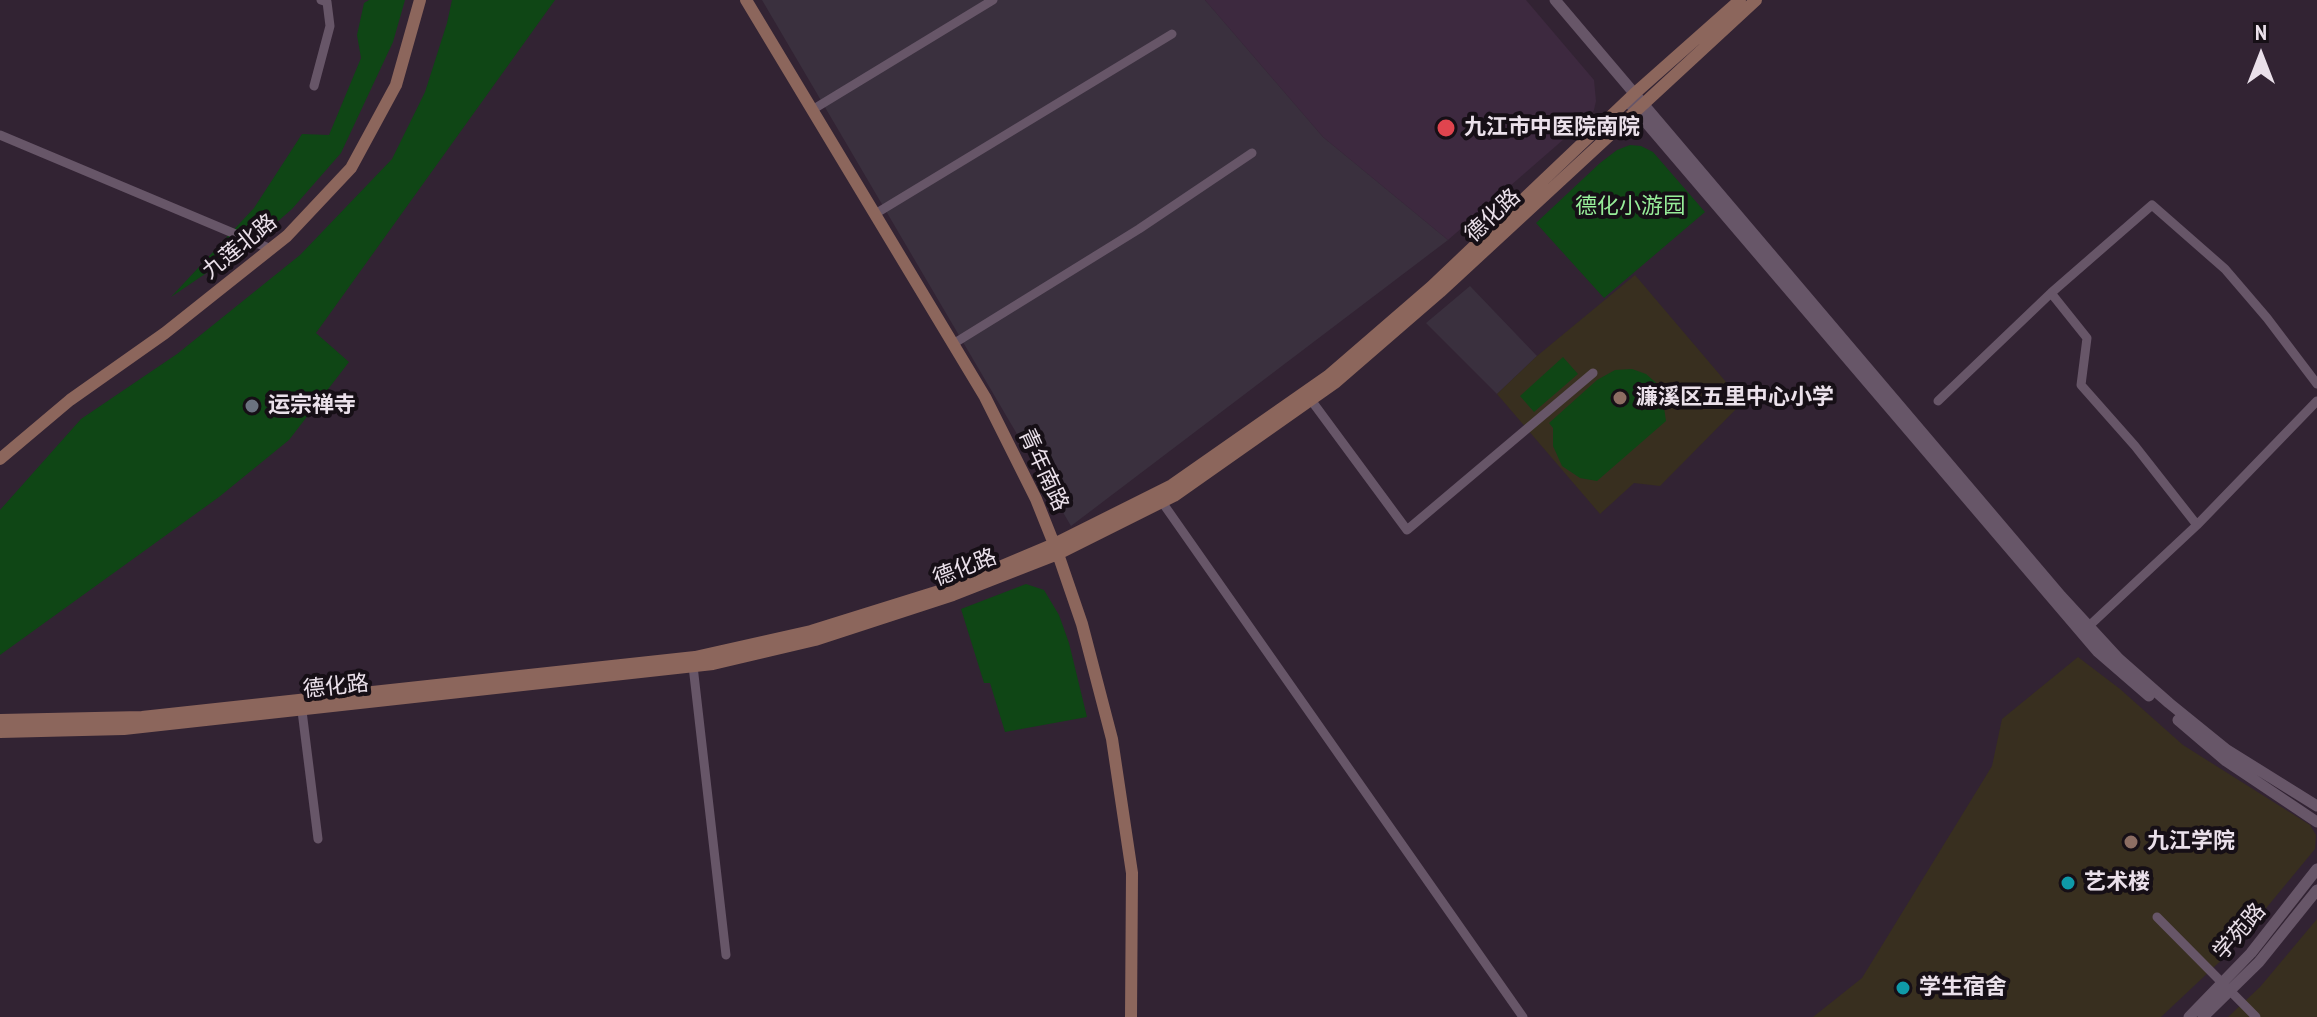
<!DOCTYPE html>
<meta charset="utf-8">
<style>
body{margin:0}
#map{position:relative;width:2317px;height:1017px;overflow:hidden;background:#322333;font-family:"PT Sans Narrow",sans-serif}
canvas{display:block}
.north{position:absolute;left:2221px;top:16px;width:80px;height:80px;-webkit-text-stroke:6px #160f16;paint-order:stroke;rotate:0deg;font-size:22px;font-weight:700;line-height:32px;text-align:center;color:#eae0ea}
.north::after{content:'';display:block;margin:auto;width:28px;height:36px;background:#eae0ea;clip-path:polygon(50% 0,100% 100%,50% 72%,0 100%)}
</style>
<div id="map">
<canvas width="2317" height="1017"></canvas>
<div class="north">N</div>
</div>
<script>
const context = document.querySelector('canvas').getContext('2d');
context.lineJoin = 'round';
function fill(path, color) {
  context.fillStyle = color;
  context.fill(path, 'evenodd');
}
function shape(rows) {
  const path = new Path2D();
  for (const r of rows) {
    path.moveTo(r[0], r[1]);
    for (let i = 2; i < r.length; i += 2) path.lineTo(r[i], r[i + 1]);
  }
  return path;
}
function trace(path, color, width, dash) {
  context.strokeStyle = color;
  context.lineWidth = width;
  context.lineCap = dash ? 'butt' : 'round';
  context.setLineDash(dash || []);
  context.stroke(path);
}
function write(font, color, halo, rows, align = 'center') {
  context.font = font + ' "PT Sans Narrow","Noto Sans SC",sans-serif';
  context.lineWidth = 8;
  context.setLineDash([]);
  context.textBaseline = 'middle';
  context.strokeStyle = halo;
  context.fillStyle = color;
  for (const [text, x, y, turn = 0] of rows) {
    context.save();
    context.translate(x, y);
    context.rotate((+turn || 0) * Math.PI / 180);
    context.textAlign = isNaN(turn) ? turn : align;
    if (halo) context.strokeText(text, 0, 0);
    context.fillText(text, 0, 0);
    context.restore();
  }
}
const commercial = shape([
 [762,0,1205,0,1323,137,1448,240,1071,526],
 [1470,286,1537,356,1497,394,1426,323]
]);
const built = shape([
 [1205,0,1526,0,1594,80,1596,101,1594,110,1587,119,1448,240,1323,137]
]);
const education = shape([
 [1635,275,1743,402,1660,486,1634,483,1600,514,1497,394,1537,356],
 [2078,657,2120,689,2183,745,2310,825,2316,835,2315,849,2229,953,2161,1017,1813,1017,1862,978,1992,766,2002,719],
 [2317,919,2317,1017,2228,1017,2260,987]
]);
const green = shape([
 [369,0,405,0,393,42,341,153,292,209,261,236,171,297,254,208,302,134,329,135,361,58,357,35,364,3],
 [452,0,555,0,316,333,349,362,289,440,219,497,0,655,0,510,81,419,177,354,300,255,392,159,425,92,447,23],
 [1630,145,1641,146,1653,152,1705,212,1604,298,1536,223,1600,163,1617,150],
 [1563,357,1578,374,1534,412,1520,396],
 [1632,369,1646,374,1661,387,1666,421,1597,481,1580,478,1562,466,1553,446,1553,428,1549,423,1597,380,1615,370],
 [1026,584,1044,590,1059,615,1069,643,1087,717,1005,732,990,683,984,683,961,609]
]);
const minor = shape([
 [314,86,330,26,327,2,321,0],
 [812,110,993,0],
 [0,135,271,249],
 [875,214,1172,34],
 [2051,293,2087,338,2081,385,2135,446,2197,525,2089,626],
 [953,344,1139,229,1252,153],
 [1311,400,1407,530,1593,373],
 [1938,401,2051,293,2152,205,2225,269,2267,318,2317,384],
 [1162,502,1523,1017],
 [2197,525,2317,401],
 [693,666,726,955],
 [302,711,318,839],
 [2157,917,2256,1017]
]);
const tertiary = shape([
 [1555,0,2061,596,2119,659,2169,703,2227,750,2317,806],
 [1631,105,2097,651,2149,696],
 [2178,720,2226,761,2317,822],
 [2189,1017,2251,953,2317,869],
 [2203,1017,2259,962,2317,890]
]);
const secondary = shape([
 [746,0,985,397,1036,499,1058,554,1082,624,1112,739,1132,873,1131,1017],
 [0,459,70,400,165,333,287,236,351,168,396,85,420,0],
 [0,720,142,717,695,657,811,631,952,587,1054,544,1172,485,1328,376,1431,287,1634,94,1740,0],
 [0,732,124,729,713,664,815,640,953,595,1058,554,1174,496,1336,382,1440,292,1756,0]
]);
const markers = [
 [1446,128,10,"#e0444e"],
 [1620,398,8,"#8d6e63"],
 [252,406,8,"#6b7280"],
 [2131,842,8,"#8d6e63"],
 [2068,883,8,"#0f9aa8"],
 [1903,988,8,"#0f9aa8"]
];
const poiNames = [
 ["九江市中医院南院",1464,128],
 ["濂溪区五里中心小学",1636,398],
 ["运宗禅寺",268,406],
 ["九江学院",2147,842],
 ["艺术楼",2084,883],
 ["学生宿舍",1919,988]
];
const parkNames = [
 ["德化小游园",1630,207]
];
const streetNames = [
 ["德化路",1493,216,-43],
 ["九莲北路",240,247,-39],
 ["青年南路",1043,470,65],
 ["德化路",965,568,-21],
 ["德化路",336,687,-6],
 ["学苑路",2240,932,-49]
];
fill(commercial, '#3a303e');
fill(built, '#3d293f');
fill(education, '#382f1f');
fill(green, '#0f4615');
trace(minor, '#675668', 9);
trace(tertiary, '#675668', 11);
trace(secondary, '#8c665c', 12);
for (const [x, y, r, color] of markers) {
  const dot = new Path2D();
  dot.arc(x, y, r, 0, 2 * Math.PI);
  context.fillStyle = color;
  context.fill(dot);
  trace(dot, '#160f16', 3);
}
write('bold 22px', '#eae0ea', '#160f16', poiNames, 'left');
write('22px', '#97ed99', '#160f16', parkNames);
write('22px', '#eae0ea', '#160f16', streetNames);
</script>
